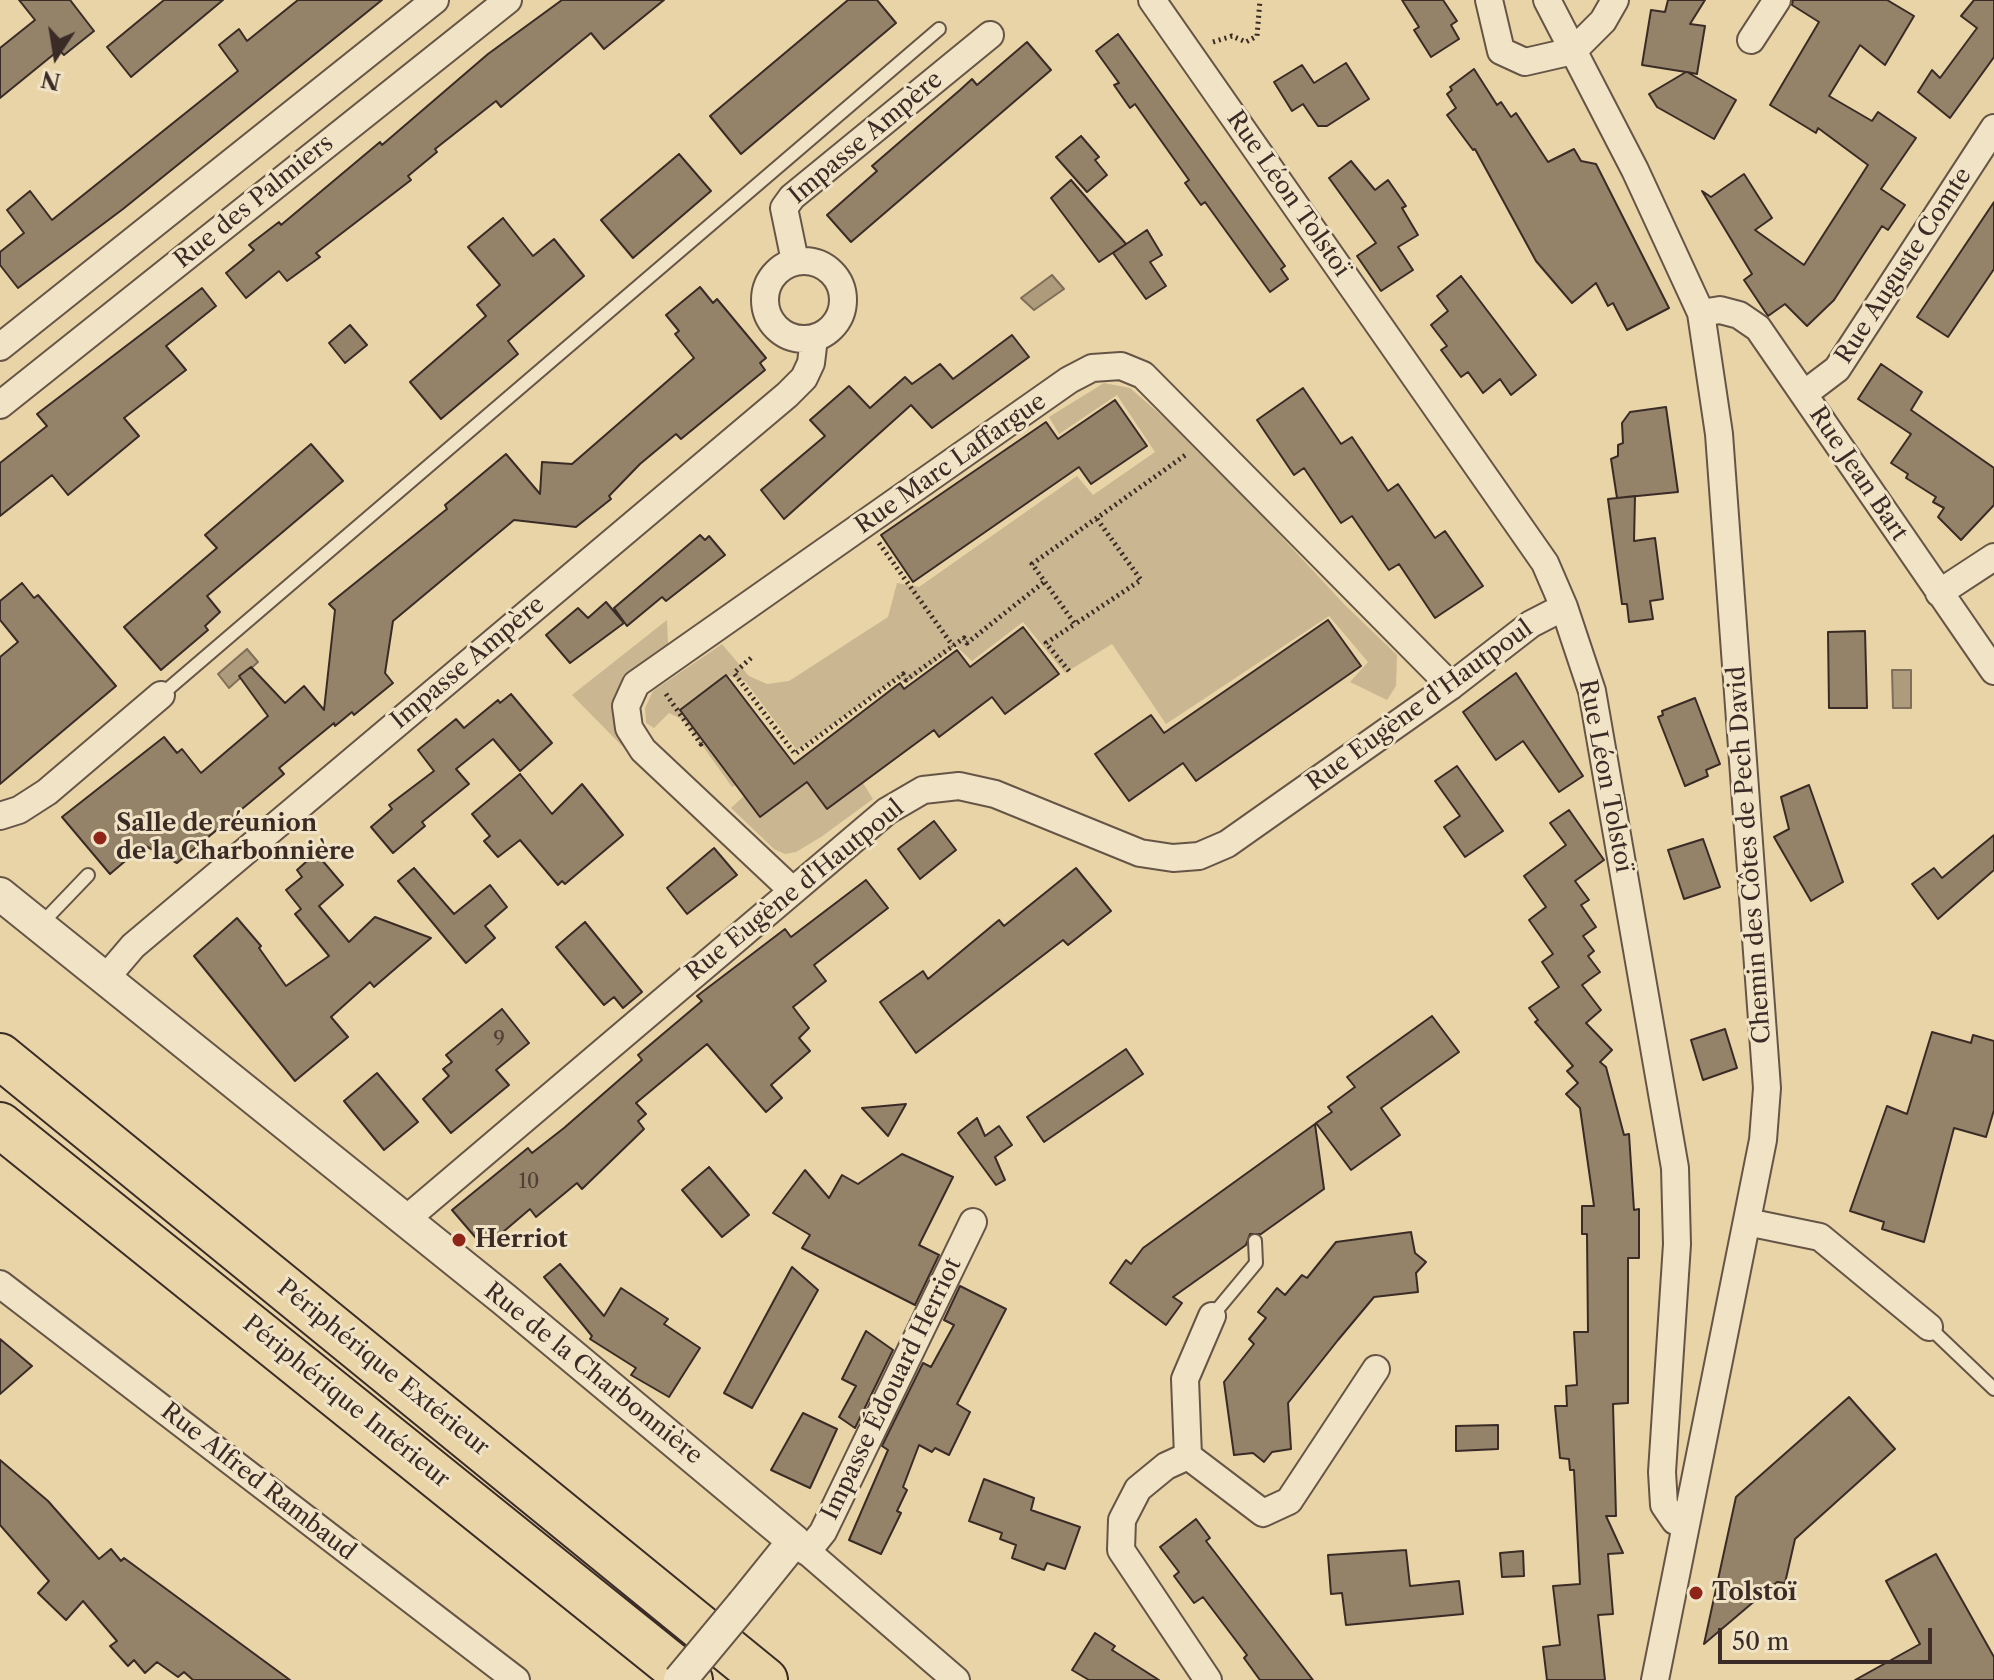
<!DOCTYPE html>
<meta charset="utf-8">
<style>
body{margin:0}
#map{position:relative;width:1994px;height:1680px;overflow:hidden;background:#e8d4a7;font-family:"Libre Caslon Text",serif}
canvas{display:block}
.north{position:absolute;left:16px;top:16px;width:80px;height:80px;-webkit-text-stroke:6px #f0e3c6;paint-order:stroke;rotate:192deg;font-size:22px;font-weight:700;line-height:32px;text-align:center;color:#3a2b26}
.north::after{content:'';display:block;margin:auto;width:28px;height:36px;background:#3a2b26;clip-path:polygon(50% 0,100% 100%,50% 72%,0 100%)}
.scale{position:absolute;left:1718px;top:1628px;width:214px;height:36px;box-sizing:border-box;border:4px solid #3a2b26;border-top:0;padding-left:10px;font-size:24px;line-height:28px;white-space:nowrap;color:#3a2b26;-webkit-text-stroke:6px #f0e3c6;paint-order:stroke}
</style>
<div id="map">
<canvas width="1994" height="1680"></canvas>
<div class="north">N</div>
<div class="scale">50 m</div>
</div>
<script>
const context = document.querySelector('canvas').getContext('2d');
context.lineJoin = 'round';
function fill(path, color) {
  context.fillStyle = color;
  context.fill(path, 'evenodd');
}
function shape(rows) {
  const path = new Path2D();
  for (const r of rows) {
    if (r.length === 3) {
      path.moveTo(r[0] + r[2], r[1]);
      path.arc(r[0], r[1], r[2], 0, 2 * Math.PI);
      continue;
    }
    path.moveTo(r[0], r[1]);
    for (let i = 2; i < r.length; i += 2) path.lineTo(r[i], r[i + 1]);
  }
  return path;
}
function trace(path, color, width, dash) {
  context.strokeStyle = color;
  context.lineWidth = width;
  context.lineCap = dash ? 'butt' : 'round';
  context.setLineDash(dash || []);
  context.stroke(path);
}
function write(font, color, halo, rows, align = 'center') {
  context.font = font + ' "Libre Caslon Text",serif';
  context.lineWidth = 6;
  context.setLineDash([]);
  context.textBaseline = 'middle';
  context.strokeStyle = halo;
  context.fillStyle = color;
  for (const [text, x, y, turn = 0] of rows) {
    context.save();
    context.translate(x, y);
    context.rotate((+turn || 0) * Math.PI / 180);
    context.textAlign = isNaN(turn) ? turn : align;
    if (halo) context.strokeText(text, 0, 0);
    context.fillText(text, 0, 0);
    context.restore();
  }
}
const green = shape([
 [1104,383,1130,388,1198,447,1345,605,1397,655,1396,686,1387,700,1350,682,1368,662,1329,616,1166,724,1112,644,1065,673,1023,622,972,661,956,646,907,683,896,679,797,750,745,681,726,675,680,710,736,785,732,787,684,720,669,713,654,728,646,723,645,708,653,691,722,644,749,676,767,684,789,681,888,617,897,583,919,587,1077,476,1093,495,1155,452,1117,395,1059,434,1049,417],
 [667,620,668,644,625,679,614,699,613,717,627,751,572,695],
 [807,782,827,809,863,783,873,799,821,837,796,852,785,854,774,849,731,808,744,796,761,817]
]);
const water = shape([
 [1052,275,1064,289,1034,310,1021,298,1052,275],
 [247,649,258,662,229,688,218,674,247,649],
 [1892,670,1911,670,1911,708,1893,708,1892,670]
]);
const building = shape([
 [19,0,70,0,94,31,64,55,59,50,0,98,0,48,35,20,19,0],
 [164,0,223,0,131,77,107,47,164,0],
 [298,0,382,0,123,209,18,288,0,265,0,252,24,233,7,210,30,191,52,220,238,71,219,45,239,29,247,41,298,0],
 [562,0,664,0,604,49,591,33,501,107,496,101,435,149,437,152,408,176,411,180,316,253,320,257,287,281,279,271,246,298,226,273,254,250,249,245,279,222,281,225,380,142,382,145,488,54,562,0],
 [848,0,877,0,896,23,741,154,710,116,848,0],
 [1402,0,1443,0,1457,21,1451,25,1459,39,1431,57,1414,30,1419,27,1402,0],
 [1668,0,1705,0,1690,24,1705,26,1697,74,1687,72,1736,100,1714,139,1657,107,1649,94,1686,72,1642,65,1651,10,1665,12,1668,0],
 [1793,0,1887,0,1914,16,1885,65,1860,45,1829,96,1872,121,1878,112,1916,138,1881,189,1905,205,1888,230,1882,226,1834,300,1807,326,1785,304,1768,316,1744,280,1752,274,1702,191,1711,197,1744,174,1772,218,1755,230,1804,265,1868,165,1818,128,1816,133,1770,105,1819,22,1792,5,1793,0],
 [1974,0,1994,0,1994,57,1950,118,1918,92,1932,70,1940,78,1977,28,1961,16,1974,0],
 [1118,34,1285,266,1281,269,1288,279,1270,292,1205,202,1201,205,1185,183,1189,180,1135,104,1130,108,1114,85,1119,83,1096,51,1118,34],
 [1027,42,1051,70,851,242,827,215,877,171,872,166,960,90,972,79,977,85,1027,42],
 [1346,63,1369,99,1327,126,1318,126,1303,104,1292,111,1274,82,1302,65,1314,83,1346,63],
 [1474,69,1497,105,1501,102,1511,117,1516,113,1548,162,1574,149,1581,161,1596,164,1669,308,1627,330,1613,303,1608,306,1596,283,1572,303,1536,261,1475,149,1473,150,1447,115,1456,108,1447,94,1452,90,1450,87,1474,69],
 [1081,136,1099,157,1095,160,1107,175,1087,192,1056,157,1081,136],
 [679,154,711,191,633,258,601,220,679,154],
 [1351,161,1375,190,1388,180,1406,206,1402,208,1418,235,1398,247,1413,270,1381,291,1357,256,1376,243,1329,178,1351,161],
 [1071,180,1126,244,1099,262,1051,198,1071,180],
 [1994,202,1994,269,1948,337,1917,317,1994,202],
 [503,218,533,256,554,239,584,276,508,341,518,354,441,419,410,382,486,316,477,305,500,285,468,247,503,218],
 [1147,230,1162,255,1150,262,1166,286,1146,299,1113,253,1147,230],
 [1461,276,1536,375,1511,395,1500,379,1483,393,1468,372,1461,377,1441,350,1447,346,1431,325,1448,311,1437,296,1461,276],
 [700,287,713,303,717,299,766,358,760,363,765,370,681,439,676,434,640,464,609,496,611,499,576,527,514,520,393,621,385,673,393,683,354,715,352,712,335,726,334,723,279,768,284,774,177,863,144,845,110,874,62,817,164,737,177,753,182,749,201,773,268,716,239,676,251,667,285,703,304,686,324,710,335,610,329,604,447,509,445,505,506,454,540,494,542,462,572,464,694,358,675,334,679,331,666,315,700,287],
 [202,288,216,306,166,346,186,370,124,418,139,436,68,495,52,475,0,516,0,463,47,426,37,414,202,288],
 [350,325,367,345,345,363,329,343,350,325],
 [1012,335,1029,357,932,428,911,405,784,519,761,490,825,436,810,420,849,386,870,408,905,377,912,384,940,364,953,379,1012,335],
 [1881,364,1922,392,1911,410,1994,468,1994,505,1961,540,1938,517,1944,508,1933,502,1936,497,1906,478,1908,474,1891,463,1911,434,1858,399,1881,364],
 [1303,388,1341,444,1352,437,1388,491,1398,484,1435,538,1445,531,1483,586,1435,618,1399,564,1389,570,1352,516,1341,523,1304,468,1294,475,1257,420,1303,388],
 [1115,400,1147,446,1091,484,1079,467,913,582,881,535,1046,422,1058,439,1115,400],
 [1666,407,1678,492,1617,498,1611,459,1618,456,1618,445,1623,443,1622,423,1630,412,1666,407],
 [311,444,343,481,207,596,220,612,205,626,208,630,161,670,124,627,217,548,205,535,311,444],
 [1635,496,1634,541,1655,538,1663,599,1650,601,1653,619,1629,622,1627,604,1622,604,1608,499,1635,496],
 [700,535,705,540,709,536,725,555,666,601,662,597,627,626,614,608,700,535],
 [22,583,34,598,38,595,116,686,0,784,0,657,18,642,0,620,0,601,22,583],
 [606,602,624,623,570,663,546,635,578,608,588,618,606,602],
 [1328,620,1361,666,1196,781,1183,763,1129,801,1095,754,1151,715,1164,733,1328,620],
 [1023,627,1059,674,1005,714,992,697,939,737,934,730,827,809,807,782,760,817,680,710,726,675,794,764,900,683,904,689,957,650,970,667,1023,627],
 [1865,631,1867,708,1829,708,1828,632,1865,631],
 [1516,673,1583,776,1559,792,1523,741,1496,760,1463,712,1516,673],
 [511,694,552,743,520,771,493,739,456,769,469,784,422,822,425,826,393,853,371,827,392,809,389,805,434,771,418,750,456,719,464,728,498,700,500,703,511,694],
 [1695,698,1720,764,1706,770,1708,776,1685,786,1658,717,1663,715,1662,711,1695,698],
 [1457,766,1503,831,1465,857,1444,827,1460,816,1435,781,1457,766],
 [520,774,552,814,582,784,623,835,565,884,562,881,558,885,520,840,498,857,484,841,490,836,472,814,520,774],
 [1809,785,1843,882,1811,901,1774,837,1789,829,1781,797,1809,785],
 [1569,810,1604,860,1575,881,1589,900,1581,905,1596,927,1583,936,1594,951,1588,956,1600,972,1582,985,1601,1010,1586,1023,1612,1050,1600,1062,1606,1067,1624,1135,1629,1134,1634,1210,1639,1209,1639,1258,1628,1258,1628,1403,1613,1404,1616,1516,1606,1516,1623,1553,1608,1554,1613,1614,1598,1615,1605,1680,1547,1680,1543,1647,1560,1645,1553,1586,1580,1584,1574,1470,1570,1470,1569,1459,1560,1458,1555,1406,1567,1406,1566,1386,1577,1385,1574,1332,1588,1332,1587,1234,1582,1234,1582,1206,1594,1206,1580,1108,1566,1094,1578,1083,1567,1071,1573,1066,1535,1022,1538,1020,1529,1008,1559,987,1542,962,1553,954,1529,920,1546,907,1524,876,1566,845,1550,823,1569,810],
 [934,821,956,850,920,879,898,849,934,821],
 [1994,835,1994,870,1938,919,1912,884,1934,868,1942,878,1994,835],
 [1703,839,1720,887,1684,899,1668,850,1703,839],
 [714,848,737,875,687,914,667,888,714,848],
 [316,853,343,885,319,906,349,942,375,917,431,938,374,987,370,982,331,1017,348,1037,295,1081,194,956,237,918,261,946,259,948,286,986,329,956,295,914,301,909,286,890,302,877,297,870,316,853],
 [414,868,454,914,490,885,507,907,485,926,495,938,466,963,398,881,414,868],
 [1076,868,1111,911,1068,945,1063,940,916,1053,880,1002,923,971,928,979,999,920,1004,926,1076,868],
 [866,880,888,908,814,965,826,981,793,1007,809,1028,799,1038,810,1051,771,1085,782,1098,766,1112,707,1044,636,1103,646,1114,638,1121,644,1129,582,1189,577,1183,536,1217,530,1209,496,1238,493,1234,487,1240,481,1233,476,1238,452,1210,528,1148,532,1153,564,1128,642,1060,638,1055,702,1001,697,996,785,929,791,937,866,880],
 [585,922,642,992,623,1008,614,997,604,1005,556,947,585,922],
 [502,1009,529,1043,496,1070,509,1085,451,1133,423,1099,449,1076,443,1069,452,1062,446,1055,502,1009],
 [1432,1016,1459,1052,1381,1108,1400,1135,1351,1170,1316,1123,1332,1112,1328,1107,1355,1087,1347,1077,1432,1016],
 [1725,1029,1737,1068,1703,1080,1691,1040,1725,1029],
 [1932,1032,1971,1043,1973,1035,1994,1041,1994,1110,1986,1137,1954,1128,1924,1242,1882,1229,1884,1222,1850,1211,1887,1106,1907,1114,1932,1032],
 [1126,1049,1143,1074,1044,1142,1027,1117,1126,1049],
 [377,1073,418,1122,384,1150,344,1101,377,1073],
 [906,1104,888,1136,862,1108,906,1104],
 [977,1118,985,1136,999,1126,1012,1145,995,1157,1005,1180,996,1185,958,1133,977,1118],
 [1315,1124,1324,1189,1261,1234,1250,1234,1246,1245,1173,1297,1182,1303,1166,1325,1110,1283,1126,1260,1131,1264,1143,1248,1315,1124],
 [902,1154,953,1177,919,1245,939,1255,915,1305,802,1248,810,1235,773,1213,805,1170,829,1198,842,1175,858,1184,902,1154],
 [709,1167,749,1215,722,1237,682,1190,709,1167],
 [1411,1232,1415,1253,1426,1262,1416,1273,1418,1292,1374,1297,1338,1340,1288,1403,1291,1449,1272,1452,1264,1462,1253,1453,1234,1455,1224,1382,1254,1344,1249,1339,1266,1318,1258,1312,1277,1288,1285,1295,1302,1275,1307,1278,1336,1242,1411,1232],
 [560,1264,604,1316,621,1288,668,1319,664,1324,700,1348,669,1397,631,1375,636,1368,590,1339,592,1336,544,1277,560,1264],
 [792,1267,818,1290,752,1408,724,1393,792,1267],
 [960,1286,1006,1309,957,1404,970,1412,949,1455,935,1448,932,1452,919,1445,903,1487,907,1490,897,1511,901,1513,881,1554,849,1540,888,1450,882,1446,923,1363,931,1367,954,1325,944,1320,960,1286],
 [866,1331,893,1350,855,1428,839,1417,856,1386,842,1379,866,1331],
 [0,1339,32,1366,0,1394,0,1339],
 [1849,1397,1895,1449,1795,1539,1785,1583,1777,1582,1704,1644,1736,1497,1849,1397],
 [803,1413,837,1429,810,1488,771,1470,803,1413],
 [1498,1425,1498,1449,1456,1451,1456,1426,1498,1425],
 [0,1460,48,1501,99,1559,111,1549,121,1561,124,1558,290,1680,193,1680,184,1672,178,1677,157,1662,145,1673,134,1660,128,1666,110,1646,117,1641,83,1601,66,1620,38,1593,49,1581,0,1525,0,1460],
 [984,1479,1034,1498,1031,1510,1080,1527,1065,1569,1047,1563,1044,1570,1012,1558,1016,1545,1000,1539,1002,1533,969,1521,984,1479],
 [1196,1519,1210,1538,1206,1541,1313,1680,1260,1680,1244,1658,1247,1655,1203,1597,1194,1603,1174,1576,1179,1572,1160,1547,1196,1519],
 [1406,1550,1410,1586,1459,1581,1463,1614,1346,1625,1342,1593,1331,1594,1328,1555,1406,1550],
 [1523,1551,1524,1576,1502,1577,1500,1553,1523,1551],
 [1936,1554,1994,1657,1994,1680,1855,1680,1920,1644,1886,1581,1936,1554],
 [1095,1633,1115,1646,1112,1650,1159,1680,1089,1680,1072,1670,1095,1633]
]);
const path = shape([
 [1213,42,1232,36,1246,42,1257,36,1260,0],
 [1097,519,1141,580,1075,624,1032,564,1187,454],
 [879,543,953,646],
 [751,658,734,673,795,754,903,674,906,680,964,638,967,643,1044,582],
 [1069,671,1046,643,1075,624],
 [666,694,701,744,703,740]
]);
const service = shape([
 [161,695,939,29],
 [41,924,88,875],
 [1212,1316,1256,1263,1255,1241],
 [1929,1327,1994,1389]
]);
const minor = shape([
 [1152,0,1545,563,1564,607,1592,691,1675,1168,1677,1244,1662,1472,1664,1505,1675,1521,1685,1524],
 [1489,0,1501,51,1525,62,1573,51,1603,21,1615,0],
 [1547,0,1635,170,1701,313,1719,434,1767,1088,1763,1140,1655,1680],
 [1751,40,1777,0],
 [804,300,39],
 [795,261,784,208,792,197,990,35],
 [1701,313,1720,310,1739,315,1758,328,1994,671],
 [0,347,435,0],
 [1804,394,1837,369,1994,128],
 [0,405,508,0],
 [1939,593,1994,557],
 [0,816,19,810,47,792,161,695],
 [792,890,643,750,629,728,626,706,636,684,1069,380,1092,368,1121,366,1143,375,1451,686],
 [104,980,133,946,787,395,804,378,811,363,814,338],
 [404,1221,887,811,923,790,959,786,995,794,1140,853,1173,858,1199,856,1227,844,1451,686,1531,624,1564,607],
 [1747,1222,1820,1237,1929,1327],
 [0,1284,516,1680],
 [1188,1456,1185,1379,1212,1316],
 [795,1541,956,1680],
 [807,1552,823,1532,973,1222],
 [1208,1680,1121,1550,1122,1520,1138,1489,1166,1466,1188,1456,1263,1513,1289,1501,1376,1369]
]);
const tertiary = shape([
 [0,894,505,1300,794,1541,744,1603]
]);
const motorway = shape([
 [0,1056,765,1680],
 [0,1125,690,1680]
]);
const tertiaryBridge = shape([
 [680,1680,744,1603]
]);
const markers = [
 [100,838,8,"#8f2418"],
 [459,1240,8,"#8f2418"],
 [1696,1593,8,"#8f2418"]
];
const numberNames = [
 ["9",499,1040],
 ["10",529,1182]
];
const streetNames = [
 ["Impasse Ampère",866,138,-40],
 ["Rue Léon Tolstoï",1288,194,55],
 ["Rue des Palmiers",254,202,-39],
 ["Rue Auguste Comte",1904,266,-57],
 ["Rue Marc Laffargue",951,464,-35],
 ["Rue Jean Bart",1858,474,56],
 ["Impasse Ampère",468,663,-40],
 ["Rue Eugène d'Hautpoul",1420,706,-36],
 ["Rue Léon Tolstoï",1605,776,79],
 ["Chemin des Côtes de Pech David",1750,855,-94],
 ["Rue Eugène d'Hautpoul",795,891,-39],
 ["Périphérique Extérieur",383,1368,39],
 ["Rue de la Charbonnière",593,1374,39],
 ["Impasse Édouard Herriot",892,1389,-64],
 ["Périphérique Intérieur",346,1402,39],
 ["Rue Alfred Rambaud",258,1482,38]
];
const poiNames = [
 ["Salle de réunion",116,824],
 ["de la Charbonnière",116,852],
 ["Herriot",475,1240],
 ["Tolstoï",1712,1593]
];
fill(green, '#cab791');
fill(water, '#ad9b7b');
trace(water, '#7f6e59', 2);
fill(building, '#948369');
trace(building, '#3a2b26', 2);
trace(service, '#665546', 16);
trace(minor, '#665546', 30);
trace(tertiary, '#665546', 36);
trace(motorway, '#3a2b26', 48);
trace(path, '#3a2b26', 5, [2, 4]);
trace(service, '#f0e3c6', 12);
trace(minor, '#f0e3c6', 26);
trace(tertiary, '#f0e3c6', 32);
trace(motorway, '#e8d4a7', 44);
trace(tertiaryBridge, '#665546', 36, []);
trace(tertiaryBridge, '#f0e3c6', 32);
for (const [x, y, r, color] of markers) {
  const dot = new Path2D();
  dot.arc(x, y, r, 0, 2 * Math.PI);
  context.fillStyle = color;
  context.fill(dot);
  trace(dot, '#f0e3c6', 3);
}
write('20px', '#504137', null, numberNames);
write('24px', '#3a2b26', '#f0e3c6', streetNames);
write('bold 24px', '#3a2b26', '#f0e3c6', poiNames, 'left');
</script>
